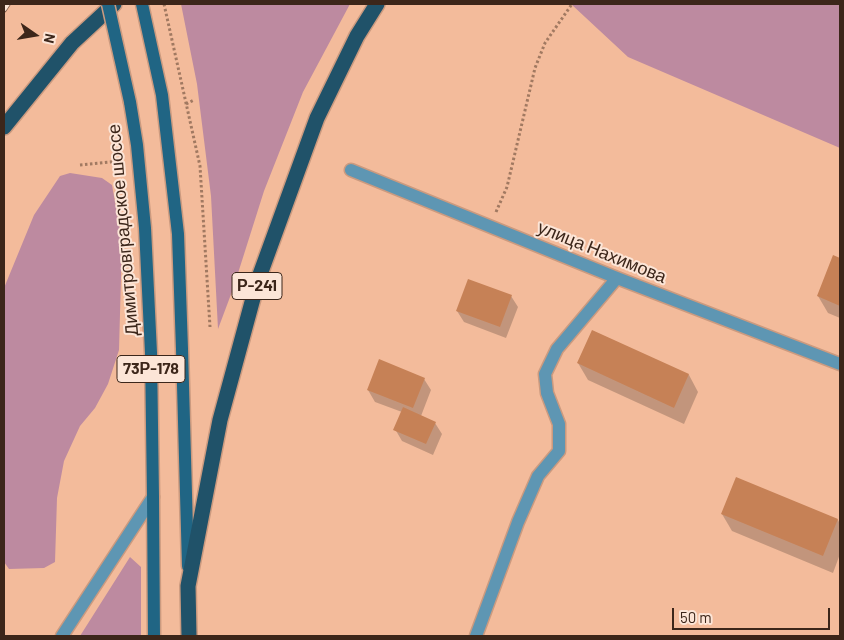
<!DOCTYPE html>
<meta charset="utf-8">
<style>
body{margin:0}
#map{position:relative;width:844px;height:640px;overflow:hidden;background:#f3bb9b;font-family:Barlow,sans-serif}
canvas{display:block}
.frame{position:absolute;inset:0;border:5px solid #3c261a;pointer-events:none}
.north{position:absolute;left:10px;top:10px;width:50px;height:50px;-webkit-text-stroke:4px #fce5d7;paint-order:stroke;rotate:103deg;font-size:14px;font-weight:700;line-height:20px;text-align:center;color:#3c261a}
.north::after{content:'';display:block;margin:auto;width:18px;height:22px;background:#3c261a;clip-path:polygon(50% 0,100% 100%,50% 72%,0 100%)}
.scale{position:absolute;left:672px;top:608px;width:158px;height:22px;box-sizing:border-box;border:2px solid #3c261a;border-top:0;padding-left:6px;font-size:15px;line-height:18px;white-space:nowrap;color:#3c261a;-webkit-text-stroke:4px #fce5d7;paint-order:stroke}
</style>
<div id="map">
<canvas width="844" height="640"></canvas>
<div class="frame"></div>
<div class="north">N</div>
<div class="scale">50 m</div>
</div>
<script>
const context = document.querySelector('canvas').getContext('2d');
context.lineJoin = 'round';
function fill(path, color) {
  context.fillStyle = color;
  context.fill(path, 'evenodd');
}
function shape(rows) {
  const path = new Path2D();
  for (const r of rows) {
    path.moveTo(r[0], r[1]);
    for (let i = 2; i < r.length; i += 2) path.lineTo(r[i], r[i + 1]);
  }
  return path;
}
function trace(path, color, width, dash) {
  context.strokeStyle = color;
  context.lineWidth = width;
  context.lineCap = dash ? 'butt' : 'round';
  context.setLineDash(dash || []);
  context.stroke(path);
}
function write(font, color, halo, rows, align = 'center') {
  context.font = font + ' Barlow,sans-serif';
  context.lineWidth = 4;
  context.setLineDash([]);
  context.textBaseline = 'middle';
  context.strokeStyle = halo;
  context.fillStyle = color;
  for (const [text, x, y, turn = 0] of rows) {
    context.save();
    context.translate(x, y);
    context.rotate((+turn || 0) * Math.PI / 180);
    context.textAlign = isNaN(turn) ? turn : align;
    if (halo) context.strokeText(text, 0, 0);
    context.fillText(text, 0, 0);
    context.restore();
  }
}
const green = shape([
 [181,4,350,4,303,92,264,191,233,289,218,329,211,196,197,84],
 [571,4,840,4,840,148,628,57],
 [70,173,102,178,112,185,122,241,119,350,108,384,95,408,80,426,64,461,57,498,55,562,44,568,9,569,4,562,4,288,34,215,60,176],
 [130,557,141,567,141,636,80,636]
]);
const shadow = shape([
 [834,257,840,260,840,318,828,313,818,296],
 [511,296,518,307,506,338,464,322,457,311],
 [593,331,689,375,698,392,684,424,588,380,578,363],
 [424,379,431,390,421,416,435,423,442,434,433,455,402,441,395,429,402,412,375,402,368,390],
 [722,514,838,520,840,524,840,554,833,573,732,531]
]);
const building = shape([
 [833,255,840,258,840,306,817,296],
 [468,279,512,295,500,327,456,311],
 [592,330,689,374,674,408,577,363],
 [379,359,425,378,413,408,367,390],
 [403,407,436,422,426,444,393,430],
 [736,477,838,519,823,556,721,514]
]);
const path = shape([
 [164,4,200,166,210,327],
 [186,104,194,100],
 [80,165,121,161,121,160],
 [496,212,507,187,535,68,545,43,572,4]
]);
const lane = shape([
 [62,636,153,497]
]);
const street = shape([
 [351,170,617,278,840,364],
 [476,636,518,522,538,476,559,451,559,424,547,393,545,374,557,349,617,278]
]);
const primary = shape([
 [142,4,162,95,178,234,182,349,188,566],
 [130,102,137,145,145,228,151,353,153,497,154,636]
]);
const highway = shape([
 [4,127,72,43,114,4],
 [189,636,188,586,220,420,258,280,317,118,357,36,377,4]
]);
const rail = shape([
 [4,10,8,4]
]);
const primaryBridge = shape([
 [108,4,130,102]
]);
const shields = [
 [257,286,50],
 [151,369,68]
];
const shieldNames = [
 ["Р-241",257,286],
 ["73Р-178",151,369]
];
const streetNames = [
 ["Димитровградское шоссе",123,230,-95],
 ["улица Нахимова",602,252,22]
];
fill(green, '#bd8aa0');
fill(shadow, '#0003');
fill(building, '#c68156');
trace(lane, '#cb9a7f', 15);
trace(street, '#cb9a7f', 15);
trace(primary, '#cb9a7f', 15);
trace(highway, '#cb9a7f', 18);
trace(path, '#a17961', 3, [2.5, 2.5]);
trace(lane, '#5e96b3', 12);
trace(street, '#5e96b3', 12);
trace(primary, '#206584', 12);
trace(highway, '#205269', 15);
trace(rail, '#805e4a', 5.5);
trace(rail, '#fce5d7', 4, [11]);
trace(primaryBridge, '#cb9a7f', 15, []);
trace(primaryBridge, '#206584', 12);
for (const [x, y, w] of shields) {
  const box = new Path2D();
  box.roundRect(x - w / 2, y - 13.5, w, 27, 4);
  context.fillStyle = '#fce5d7';
  context.fill(box);
  trace(box, '#3c261a', 1);
}
write('bold 16px', '#3c261a', null, shieldNames);
write('18px', '#3c261a', '#fce5d7', streetNames);
</script>
